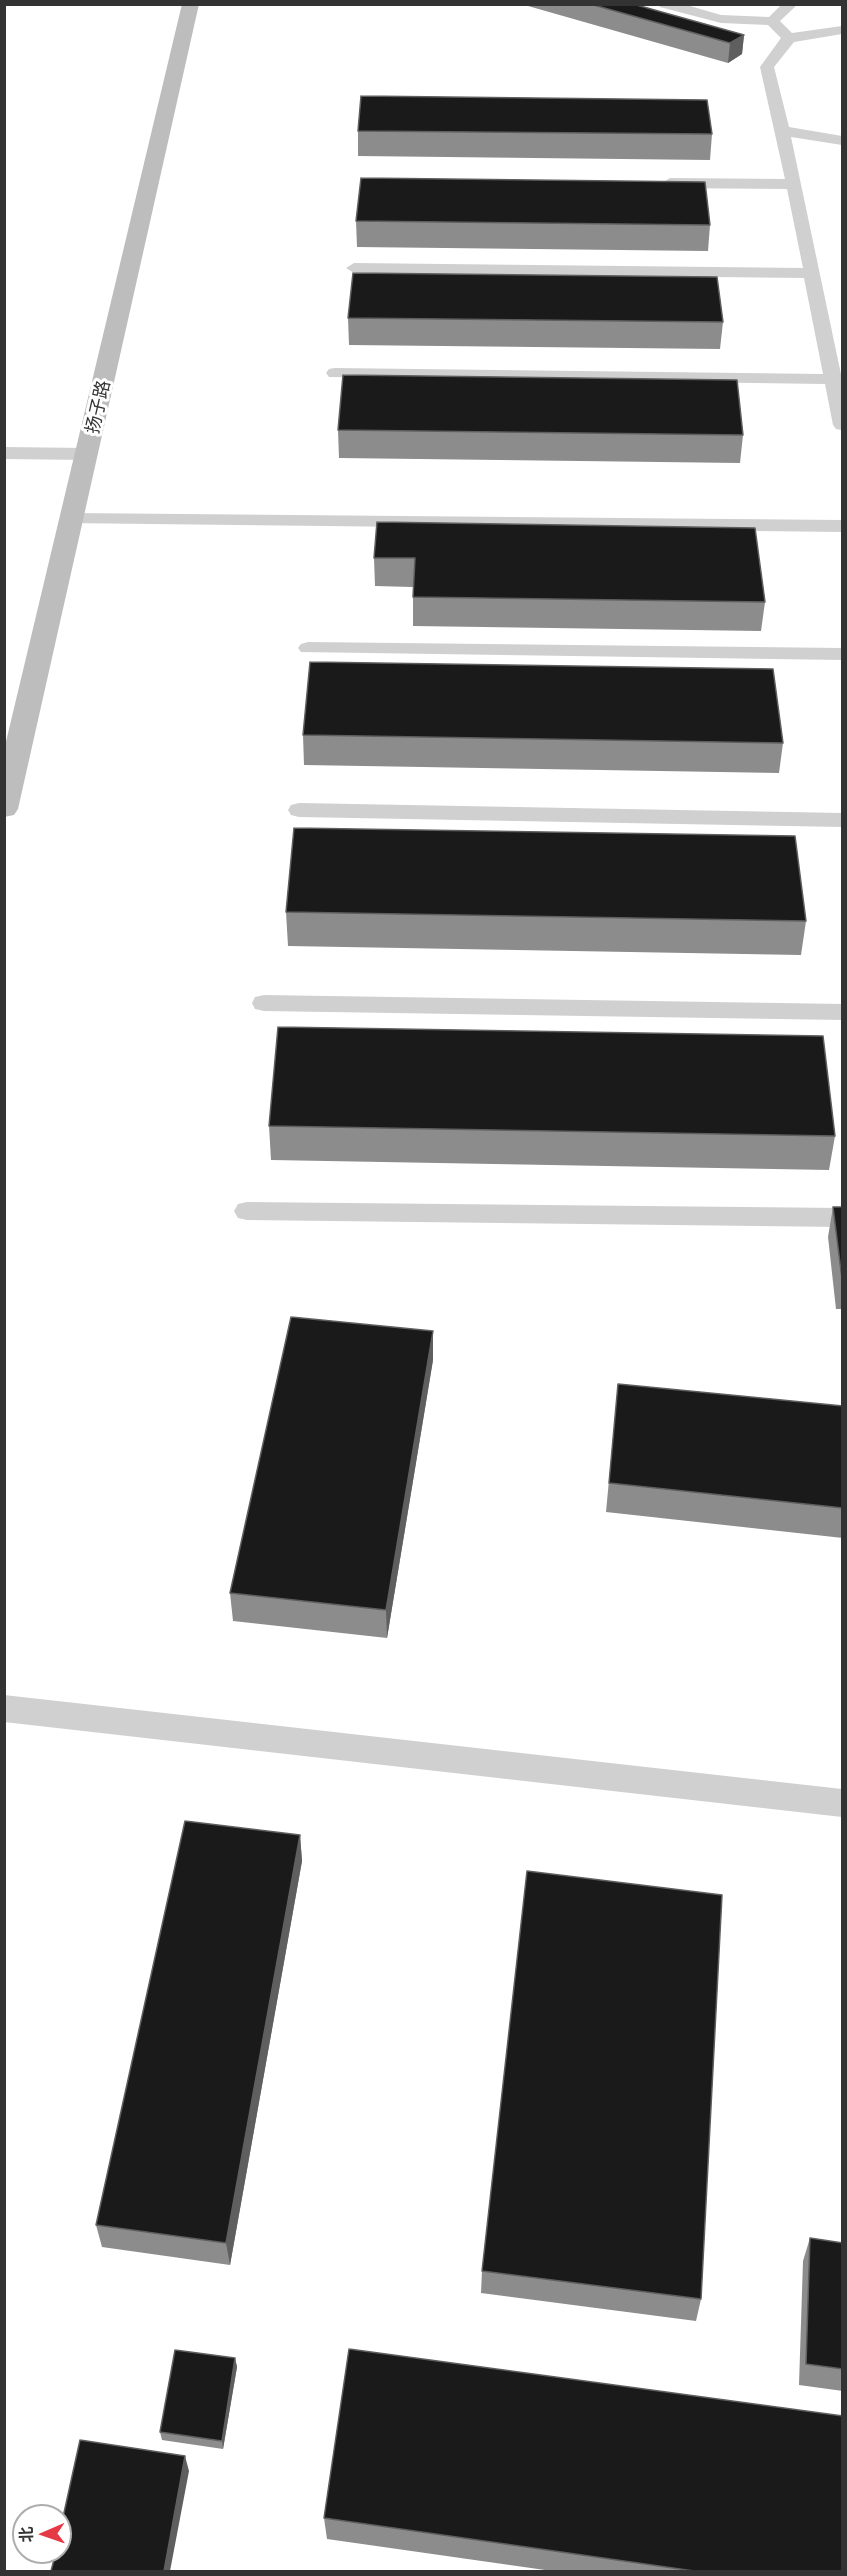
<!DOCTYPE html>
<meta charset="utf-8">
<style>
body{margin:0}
#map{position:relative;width:847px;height:2576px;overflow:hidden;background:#fff;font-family:"Exo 2","Noto Sans SC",sans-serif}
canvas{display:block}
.frame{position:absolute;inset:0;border:6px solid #333;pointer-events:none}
.north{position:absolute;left:12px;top:2504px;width:60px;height:60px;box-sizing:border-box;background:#fff;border:2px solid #adadad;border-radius:50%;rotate:268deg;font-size:16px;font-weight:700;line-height:24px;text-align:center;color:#333}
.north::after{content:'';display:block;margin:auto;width:21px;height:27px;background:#e63946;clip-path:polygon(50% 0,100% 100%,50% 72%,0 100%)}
</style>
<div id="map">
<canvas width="847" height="2576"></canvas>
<div class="frame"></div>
<div class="north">北</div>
</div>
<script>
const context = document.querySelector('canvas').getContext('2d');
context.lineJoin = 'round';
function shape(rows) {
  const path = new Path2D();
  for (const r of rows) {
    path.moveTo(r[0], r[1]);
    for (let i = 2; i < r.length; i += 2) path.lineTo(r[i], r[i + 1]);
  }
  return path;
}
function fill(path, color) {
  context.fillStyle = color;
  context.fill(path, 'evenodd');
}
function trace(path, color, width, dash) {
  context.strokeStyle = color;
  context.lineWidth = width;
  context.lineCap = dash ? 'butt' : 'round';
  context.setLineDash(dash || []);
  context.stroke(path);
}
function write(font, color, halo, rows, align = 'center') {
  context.font = font + ' "Exo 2","Noto Sans SC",sans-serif';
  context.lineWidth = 6;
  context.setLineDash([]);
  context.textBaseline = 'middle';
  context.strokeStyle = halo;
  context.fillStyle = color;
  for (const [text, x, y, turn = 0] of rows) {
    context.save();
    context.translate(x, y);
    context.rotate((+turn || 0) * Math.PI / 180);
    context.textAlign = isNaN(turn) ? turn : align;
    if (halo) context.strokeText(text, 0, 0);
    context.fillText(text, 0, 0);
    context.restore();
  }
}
const lane = shape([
 [658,4,683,4,721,15,769,17,782,4,798,4,780,21,792,33,842,26,842,34,794,42,774,67,789,127,842,136,842,145,791,137,842,379,842,430,836,429,833,425,825,384,329,377,326,373,329,369,335,368,823,374,804,278,354,273,346,268,354,263,803,268,787,189,670,188,662,183,670,178,785,179,760,67,781,38,768,25,721,23,660,7,658,4],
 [4,447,87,448,94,450,96,454,94,458,87,460,4,459,4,447],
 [72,513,842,520,842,532,65,523,62,519,65,515,72,513],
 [308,642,842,648,842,660,301,652,298,648,301,644,308,642],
 [299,803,842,813,842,827,299,817,291,815,288,810,291,805,299,803],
 [264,995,842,1004,842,1020,264,1011,255,1009,252,1003,255,997,264,995],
 [247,1202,842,1208,842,1227,247,1220,238,1218,234,1211,238,1204,247,1202],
 [4,1695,842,1789,842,1817,4,1722,4,1695]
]);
const secondary = shape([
 [182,4,199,4,18,809,14,815,4,817,4,750,182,4]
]);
const wall = shape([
 [521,4,633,4,744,35,742,54,728,63],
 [358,131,712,134,710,160,358,156],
 [356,221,710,225,708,251,357,247],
 [348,318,723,322,720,349,349,345],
 [338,430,743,435,740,463,339,458],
 [377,522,765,602,761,631,413,626,413,587,375,586,374,558],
 [303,735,783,743,779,773,304,765],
 [286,912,806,921,801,955,288,946],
 [269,1126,835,1136,829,1170,271,1160],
 [833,1207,843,1207,843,1309,836,1309,828,1237],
 [433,1360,387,1638,233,1621,230,1593],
 [618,1384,843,1406,843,1538,606,1512],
 [300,1835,302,1861,230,2265,102,2247,96,2225],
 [810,2238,843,2243,843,2391,799,2385,803,2261],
 [482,2271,701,2299,696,2321,481,2293],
 [235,2358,237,2367,223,2449,162,2440,160,2432],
 [324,2518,843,2571,552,2571,327,2539]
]);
const shadedWall = shape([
 [744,35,742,54,728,63,730,43],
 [433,1331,433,1360,387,1638,386,1610],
 [300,1835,302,1861,230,2265,226,2243],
 [235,2358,237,2367,223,2449,222,2441],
 [185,2456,189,2471,170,2571,164,2571]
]);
const building = shape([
 [590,4,633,4,744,35,730,43,590,4],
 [361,96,707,100,712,134,358,131,361,96],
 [361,178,705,182,710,225,356,221,361,178],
 [353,273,717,277,723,322,348,318,353,273],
 [343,375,737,380,743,435,338,430,343,375],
 [377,522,755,528,765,602,413,597,415,558,374,558,377,522],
 [310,662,773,669,783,743,303,735,310,662],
 [294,828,795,836,806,921,286,912,294,828],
 [278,1027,823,1036,835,1136,269,1126,278,1027],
 [833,1207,843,1207,843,1279,842,1279,833,1207],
 [291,1317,433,1331,386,1610,230,1593,291,1317],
 [618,1384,843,1406,843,1508,609,1483,618,1384],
 [185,1821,300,1835,226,2243,96,2225,185,1821],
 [527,1871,722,1895,701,2299,482,2271,527,1871],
 [810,2238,843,2243,843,2369,806,2364,810,2238],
 [349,2349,843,2416,843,2571,694,2571,324,2518,349,2349],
 [175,2350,235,2358,222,2441,160,2432,175,2350],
 [80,2440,185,2456,164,2571,51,2571,56,2552,60,2552,60,2531,80,2440]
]);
const farStreetnames = [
 ["扬子路",98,407,-77]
];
fill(lane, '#d0d0d0');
fill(secondary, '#bdbdbd');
fill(wall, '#8c8c8c');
fill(shadedWall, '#5f5f5f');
fill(building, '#1a1a1a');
trace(building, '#5f5f5f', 1.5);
write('18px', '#333', '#fff', farStreetnames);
</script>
